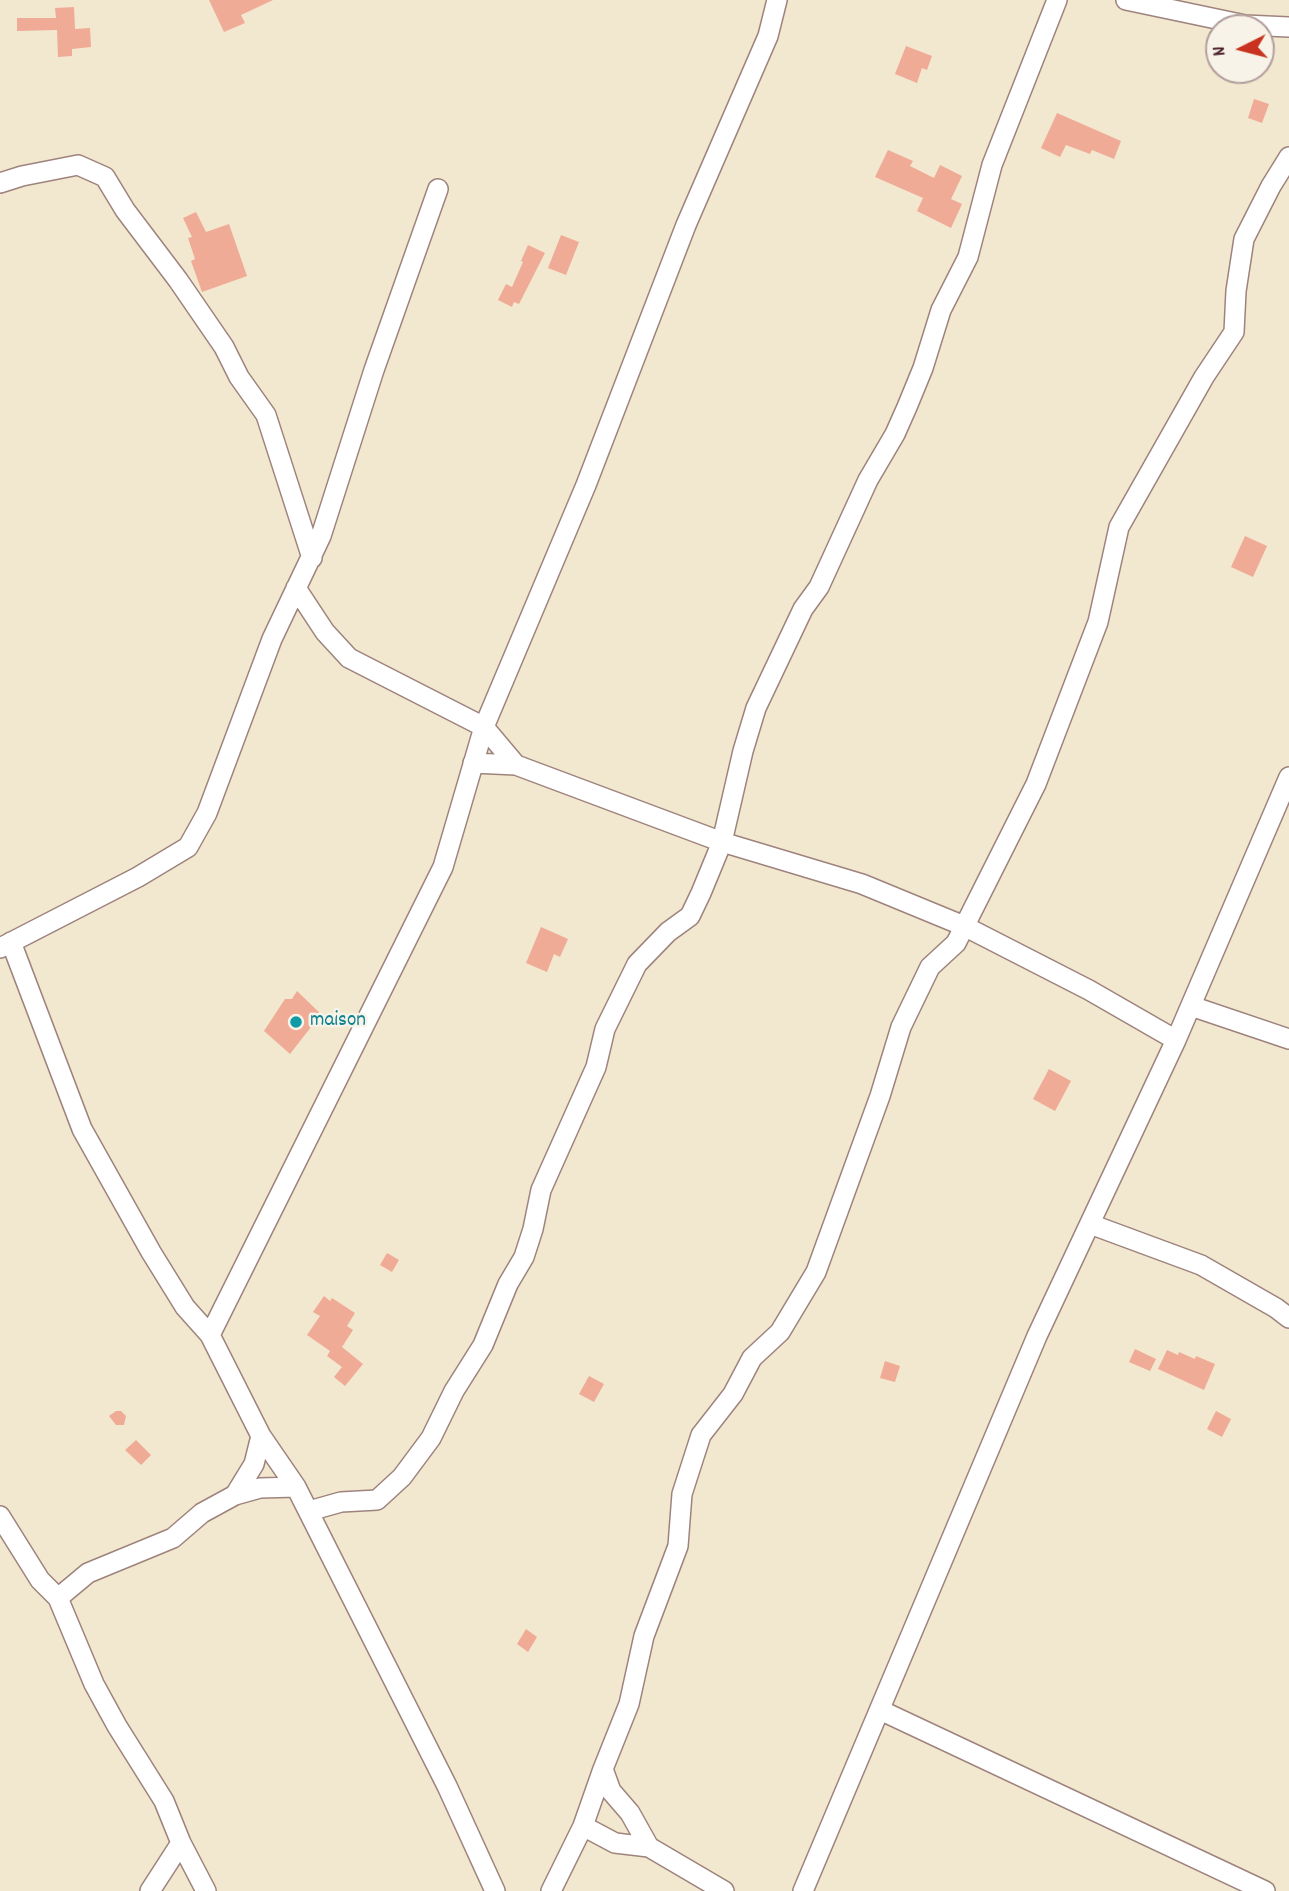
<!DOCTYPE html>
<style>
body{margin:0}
#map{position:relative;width:1289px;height:1891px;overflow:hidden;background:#f2e7cf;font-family:Dekko,sans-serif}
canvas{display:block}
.north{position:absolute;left:1205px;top:14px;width:70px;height:70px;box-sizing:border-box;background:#f7f3e8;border:2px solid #b29e9c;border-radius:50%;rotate:264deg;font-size:19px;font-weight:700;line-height:28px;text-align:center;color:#4a1f2b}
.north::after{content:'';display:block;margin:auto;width:24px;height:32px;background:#c8321e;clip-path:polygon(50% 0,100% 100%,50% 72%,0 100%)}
</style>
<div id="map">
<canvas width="1289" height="1891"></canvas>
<div class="north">N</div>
</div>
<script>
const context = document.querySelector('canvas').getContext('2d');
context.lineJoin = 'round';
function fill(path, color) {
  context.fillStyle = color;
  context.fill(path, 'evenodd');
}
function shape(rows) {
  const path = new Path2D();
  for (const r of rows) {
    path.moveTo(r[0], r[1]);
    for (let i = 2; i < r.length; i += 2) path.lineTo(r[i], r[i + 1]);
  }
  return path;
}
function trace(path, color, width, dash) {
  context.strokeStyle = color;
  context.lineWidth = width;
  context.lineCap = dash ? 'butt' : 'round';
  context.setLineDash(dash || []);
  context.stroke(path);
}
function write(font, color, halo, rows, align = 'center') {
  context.font = font + ' Dekko,sans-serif';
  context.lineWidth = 5;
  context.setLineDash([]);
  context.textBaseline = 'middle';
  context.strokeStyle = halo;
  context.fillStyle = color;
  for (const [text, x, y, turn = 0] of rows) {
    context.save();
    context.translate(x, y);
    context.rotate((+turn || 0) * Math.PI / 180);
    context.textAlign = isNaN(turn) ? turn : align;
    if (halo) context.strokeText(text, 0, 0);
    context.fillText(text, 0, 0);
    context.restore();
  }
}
const building = shape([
 [209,0,273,0,241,15,245,23,224,32],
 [74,7,75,29,90,28,91,47,72,49,72,56,58,57,57,30,17,31,17,18,56,18,55,8],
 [906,46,932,56,927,70,922,68,917,83,895,74],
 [1254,99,1269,104,1262,123,1248,118],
 [1057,113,1121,141,1114,159,1092,150,1090,154,1066,145,1060,157,1041,148],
 [888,150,913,161,910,166,934,178,940,165,962,176,951,199,962,204,951,228,917,211,923,198,875,177],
 [196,212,206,232,229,224,247,276,202,292,191,261,195,259,188,238,192,237,183,218],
 [561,235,579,242,566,275,548,268],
 [528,245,545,253,519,304,514,302,512,307,498,300,506,284,512,287,523,262,521,261],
 [1245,536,1267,546,1253,577,1231,567],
 [541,927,568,939,560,957,554,954,547,972,526,963],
 [297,991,325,1018,318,1027,311,1027,290,1054,264,1031,285,999,292,999],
 [1049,1069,1071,1081,1055,1111,1033,1099],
 [387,1253,399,1260,392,1272,380,1265],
 [324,1296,330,1301,332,1298,355,1313,347,1326,353,1330,342,1347,363,1364,345,1386,334,1377,342,1367,327,1356,330,1351,307,1335,320,1316,313,1312],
 [1135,1349,1156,1359,1150,1371,1129,1362],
 [1167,1350,1178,1355,1179,1352,1195,1359,1196,1356,1215,1364,1204,1390,1158,1369],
 [885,1361,900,1366,895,1382,880,1378],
 [589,1376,604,1384,594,1402,579,1394],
 [116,1411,121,1411,126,1416,124,1425,116,1425,109,1416],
 [1216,1411,1231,1419,1222,1437,1207,1429],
 [136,1440,151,1455,141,1465,125,1450],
 [526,1629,537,1637,528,1652,517,1644]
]);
const street = shape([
 [1126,0,1245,25,1289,27],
 [0,183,22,176,78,165,105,177,125,210,178,280,224,347,239,377,266,415,312,558],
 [296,588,325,632,349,658,484,727,516,765,722,842,862,884,964,926,1089,990,1176,1040],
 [473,763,516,765],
 [11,942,82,1129,151,1252,185,1307,210,1335,261,1436,296,1487,447,1786,495,1891],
 [0,948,138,877,188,847,207,813,272,639,321,536,374,370,438,189],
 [1191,1006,1289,1039],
 [1090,1224,1201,1265,1276,1308,1289,1318],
 [210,1335,443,867,484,727,586,485,686,225,768,36,777,0],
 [235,1495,254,1464,261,1436],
 [309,1511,341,1502,377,1500,402,1477,431,1438,454,1391,483,1345,508,1284,524,1257,533,1229,541,1190,596,1067,605,1029,637,964,668,932,690,916,701,893,722,842,743,751,756,708,803,609,819,587,868,480,895,434,907,407,923,368,941,310,968,257,992,165,1057,0],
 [0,1516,40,1580,58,1598,94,1684,117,1726,164,1801,181,1843,206,1891],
 [58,1598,88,1573,173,1538,202,1513,235,1495,260,1488,296,1487],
 [880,1710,1265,1891],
 [603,1769,611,1791,630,1813,649,1847,724,1891],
 [583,1826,615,1843,649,1847],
 [150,1891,181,1843],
 [551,1891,583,1826,603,1769,629,1704,644,1636,678,1546,682,1494,701,1435,733,1394,752,1358,780,1332,816,1272,880,1096,901,1027,930,967,956,943,1036,784,1098,622,1119,527,1204,377,1234,332,1236,291,1244,239,1271,186,1289,157],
 [803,1891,1037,1336,1176,1040,1289,777]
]);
const markers = [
 [296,1022,7,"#0f9aa8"]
];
const cultureNames = [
 ["maison",310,1022]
];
fill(building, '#f0ab96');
trace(street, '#9e837d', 22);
trace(street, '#fff', 19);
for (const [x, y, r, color] of markers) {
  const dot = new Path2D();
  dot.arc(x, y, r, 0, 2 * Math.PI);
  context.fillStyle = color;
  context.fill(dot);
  trace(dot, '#f7f3e8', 2.5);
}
write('21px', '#0d838f', '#f7f3e8', cultureNames, 'left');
</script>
